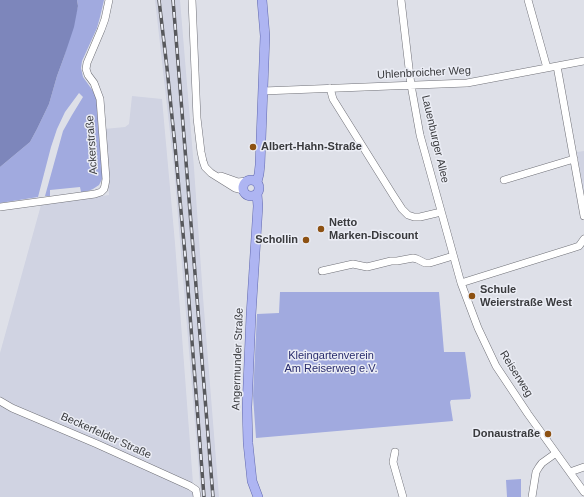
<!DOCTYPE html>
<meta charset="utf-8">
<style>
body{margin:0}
canvas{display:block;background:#dee0e8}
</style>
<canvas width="584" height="497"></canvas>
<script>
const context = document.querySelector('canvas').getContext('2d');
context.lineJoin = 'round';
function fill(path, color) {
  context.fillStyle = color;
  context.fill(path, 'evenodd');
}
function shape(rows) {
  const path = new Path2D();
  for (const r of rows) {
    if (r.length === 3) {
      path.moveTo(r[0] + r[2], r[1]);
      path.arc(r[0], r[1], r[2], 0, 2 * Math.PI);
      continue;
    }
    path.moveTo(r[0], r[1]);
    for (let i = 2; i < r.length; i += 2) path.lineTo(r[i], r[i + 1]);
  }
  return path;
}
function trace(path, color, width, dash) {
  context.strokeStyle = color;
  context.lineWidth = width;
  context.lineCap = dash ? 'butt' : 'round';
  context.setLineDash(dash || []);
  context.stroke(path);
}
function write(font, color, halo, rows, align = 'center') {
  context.font = font + ' Arial,sans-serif';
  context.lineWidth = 3;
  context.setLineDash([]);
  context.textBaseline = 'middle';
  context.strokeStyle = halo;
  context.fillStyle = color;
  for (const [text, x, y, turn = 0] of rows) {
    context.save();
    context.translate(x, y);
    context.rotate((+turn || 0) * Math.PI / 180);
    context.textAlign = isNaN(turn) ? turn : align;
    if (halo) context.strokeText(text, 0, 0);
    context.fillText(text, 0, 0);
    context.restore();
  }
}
const built = shape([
 [155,0,180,0,194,168,203,297,219,497,201,497,174,168],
 [132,96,162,99,175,243,194,497,0,497,0,353,41,205,109,195,104,129,125,127,129,124],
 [584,151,584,195,577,152]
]);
const green = shape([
 [77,0,104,0,100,17,97,28,82,61,81,68,83,77,93,91,97,99,103,176,102,179,99,185,93,189,88,191,81,192,80,187,50,190,50,196,45,196,63,131,72,115,83,97,79,93,65,112,57,129,51,147,38,197,0,203,0,167,30,142,37,129,49,104,57,76,64,57,78,6],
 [280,292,439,292,444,352,465,352,471,396,470,399,451,400,450,402,453,421,256,438,253,396,257,314,279,313],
 [521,479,521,497,507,497,506,480]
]);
const water = shape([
 [0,0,77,0,78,6,74,27,64,57,57,76,49,104,37,129,30,142,0,167]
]);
const minor = shape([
 [192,0,197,118,201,152,203,161,205,167,211,173,235,188,243,190],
 [401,0,411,85,420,135,461,283,478,328,496,366,528,414,584,492],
 [528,0,547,68],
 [557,66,584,216],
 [330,88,333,99,393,195,402,209,408,215,414,217,420,217,441,212],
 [263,91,467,83,584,61],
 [221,176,238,182,247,181],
 [504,180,574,159],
 [0,207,95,194,101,192,104,189,105,185,106,179,100,99,94,83,88,75,86,69,87,63,101,30,105,19,109,0],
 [322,271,353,264,367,267,391,261,397,261,413,258,417,259,425,263,430,263,453,256],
 [461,283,573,248,579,246,584,239],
 [0,401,12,408,97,444,190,486,196,490,197,497],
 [395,452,393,462,403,497],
 [570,472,584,467],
 [532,497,536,472,539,467,542,463,556,453]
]);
const major = shape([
 [251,188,8],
 [257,182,259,174,260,165,265,36,262,0],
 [257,194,258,206,251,315,247,407,248,443,252,481,258,497]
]);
const rail = shape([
 [159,0,167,68,175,146,187,276,204,497],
 [173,0,213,497]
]);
const markers = [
 [253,147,4,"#8d5112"],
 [321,229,4,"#8d5112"],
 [306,240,4,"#8d5112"],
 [472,296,4,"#8d5112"],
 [548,434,4,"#8d5112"]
];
const streetNames = [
 ["Uhlenbroicher Weg",424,73,-3],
 ["Lauenburger Allee",435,139,77],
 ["Ackerstraße",92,145,-94],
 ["Angermunder Straße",238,359,-88],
 ["Reiserweg",516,374,58],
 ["Beckerfelder Straße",106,436,24]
];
const poiNames = [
 ["Albert-Hahn-Straße",261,147],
 ["Netto",329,223],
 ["Marken-Discount",329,236],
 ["Schollin",298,240,"right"],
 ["Schule",480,290],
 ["Weierstraße West",480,303],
 ["Donaustraße",540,434,"right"]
];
const parkNames = [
 ["Kleingartenverein",331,356],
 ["Am Reiserweg e.V.",331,369]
];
fill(built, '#d0d3e2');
fill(green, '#a1aadf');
fill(water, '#7d86bb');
trace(minor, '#707178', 8);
trace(major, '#6269ad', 10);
trace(minor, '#fff', 7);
trace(major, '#aeb5f2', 9);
trace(rail, '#57585c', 3.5);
trace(rail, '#ebedf5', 2, [6]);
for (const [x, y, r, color] of markers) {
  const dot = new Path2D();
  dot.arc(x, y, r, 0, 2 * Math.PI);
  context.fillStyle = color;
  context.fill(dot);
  trace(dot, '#ebedf5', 1.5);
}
write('11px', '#393a3d', '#ebedf5', streetNames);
write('bold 11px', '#393a3d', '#ebedf5', poiNames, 'left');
write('11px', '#292c6d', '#ebedf5', parkNames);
</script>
